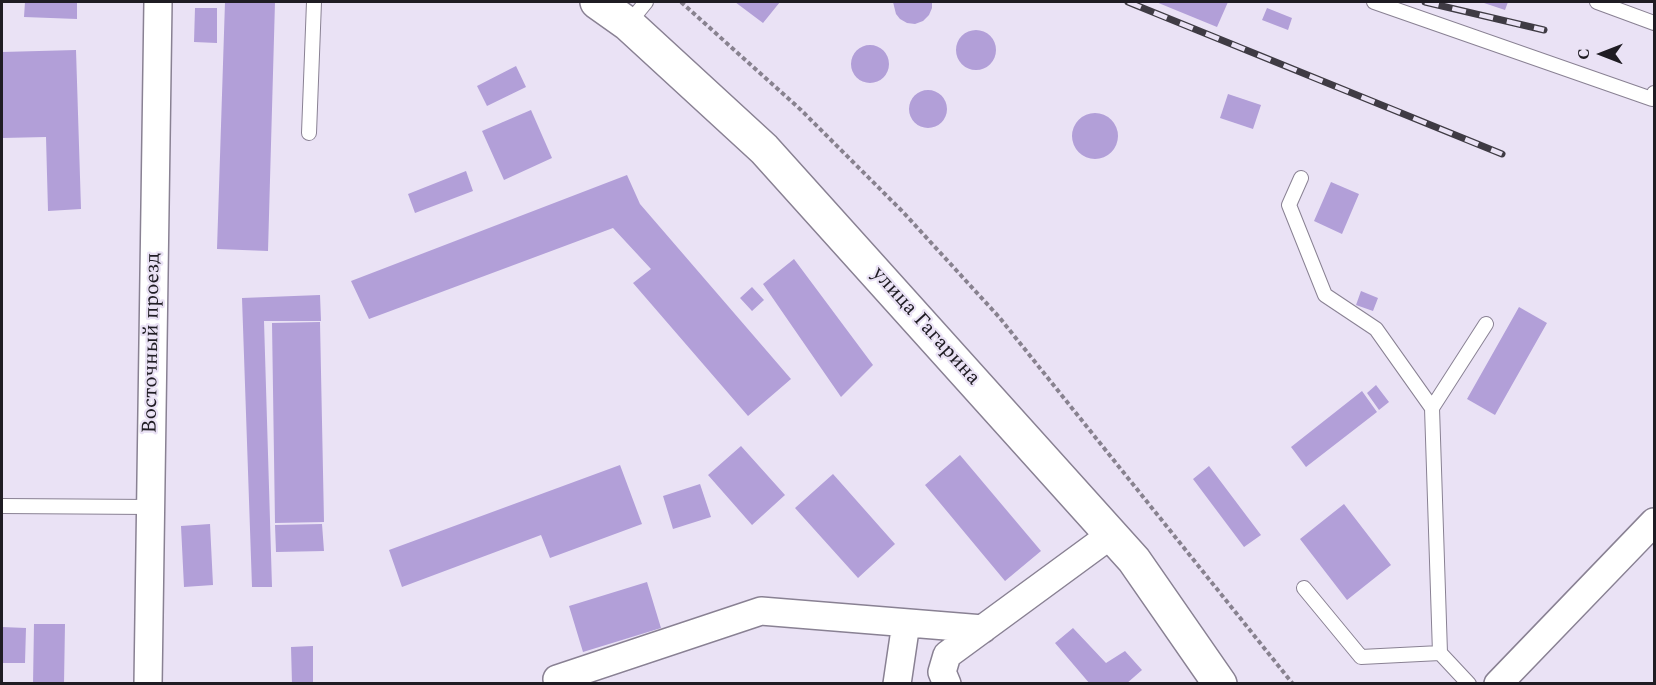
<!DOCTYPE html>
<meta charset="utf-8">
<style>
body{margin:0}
#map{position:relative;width:1656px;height:685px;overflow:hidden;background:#eae2f5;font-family:Spectral,serif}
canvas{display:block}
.frame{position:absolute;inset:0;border:3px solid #1f1c23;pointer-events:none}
.north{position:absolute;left:1572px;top:24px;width:60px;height:60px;-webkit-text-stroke:4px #eae2f5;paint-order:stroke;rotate:270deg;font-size:16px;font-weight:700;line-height:24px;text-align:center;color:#1f1c23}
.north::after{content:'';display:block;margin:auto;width:21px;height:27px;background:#1f1c23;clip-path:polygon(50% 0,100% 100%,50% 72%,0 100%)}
</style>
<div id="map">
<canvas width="1656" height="685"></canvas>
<div class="frame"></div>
<div class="north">С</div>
</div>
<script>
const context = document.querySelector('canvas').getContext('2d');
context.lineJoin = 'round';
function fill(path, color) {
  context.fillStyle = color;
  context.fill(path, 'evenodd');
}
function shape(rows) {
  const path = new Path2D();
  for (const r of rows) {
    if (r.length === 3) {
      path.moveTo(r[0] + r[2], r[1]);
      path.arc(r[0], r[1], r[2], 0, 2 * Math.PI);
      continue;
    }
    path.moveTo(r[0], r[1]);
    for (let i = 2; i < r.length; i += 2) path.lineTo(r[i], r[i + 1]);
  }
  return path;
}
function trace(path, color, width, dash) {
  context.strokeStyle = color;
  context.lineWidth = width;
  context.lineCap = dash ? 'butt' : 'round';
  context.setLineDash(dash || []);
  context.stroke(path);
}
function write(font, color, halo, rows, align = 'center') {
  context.font = font + ' Spectral,serif';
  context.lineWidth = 4.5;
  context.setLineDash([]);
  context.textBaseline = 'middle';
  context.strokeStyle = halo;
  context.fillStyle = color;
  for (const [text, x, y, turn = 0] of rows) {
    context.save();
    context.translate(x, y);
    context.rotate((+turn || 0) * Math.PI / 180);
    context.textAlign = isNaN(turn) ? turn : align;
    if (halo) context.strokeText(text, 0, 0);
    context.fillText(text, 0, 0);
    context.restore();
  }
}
const building = shape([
 [25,2,77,2,77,19,24,17],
 [225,2,275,2,268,251,217,249],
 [735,2,780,2,763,23],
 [893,2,932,2,932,8,929,15,923,21,915,24,907,23,900,19,896,14],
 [1156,2,1228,2,1217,27],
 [1481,2,1508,2,1505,10],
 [195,8,217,8,217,43,194,42],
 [1267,8,1292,18,1288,30,1262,20],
 [976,50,20],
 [870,64,19],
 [76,50,81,209,48,211,46,137,2,138,2,52],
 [516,66,526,87,487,106,477,86],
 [928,109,19],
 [1228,94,1261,105,1253,129,1220,118],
 [531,110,552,158,504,180,482,131],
 [1095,136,23],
 [466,171,473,191,415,213,408,194],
 [627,175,640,204,791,379,748,416,633,283,651,269,613,228,369,319,351,281],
 [1331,182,1359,194,1342,234,1314,221],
 [794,259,873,365,841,397,763,284],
 [752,287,764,300,752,311,740,298],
 [1361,291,1378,298,1373,311,1356,305],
 [320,295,321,321,264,321,272,587,252,587,242,298],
 [1519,307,1547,323,1495,415,1467,399],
 [320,322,324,522,275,523,272,323],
 [1376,385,1389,402,1379,410,1367,393],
 [1362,391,1377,412,1306,467,1291,447],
 [741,446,785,495,752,525,708,475],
 [960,455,1041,551,1005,581,925,485],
 [620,465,642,524,550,558,541,535,402,587,389,550],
 [1209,466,1261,535,1244,547,1193,479],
 [833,474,895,544,858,578,795,508],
 [700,484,711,517,673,529,663,496],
 [1344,504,1391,565,1347,600,1300,539],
 [210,524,213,585,184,587,181,526],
 [322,524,324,551,276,552,275,525],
 [647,582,661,628,583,652,569,606],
 [34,624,65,624,64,684,33,684],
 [2,627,26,628,25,663,2,663],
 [1073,628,1106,663,1125,651,1142,670,1126,684,1090,684,1055,643],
 [313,646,313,684,292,684,291,647]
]);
const path = shape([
 [681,2,801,110,903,212,999,317,1293,684]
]);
const service = shape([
 [1374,2,1652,99,1654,93],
 [1597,2,1654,23],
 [628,24,646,2],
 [309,133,314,2],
 [1301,178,1289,205,1325,295,1376,329,1432,408,1440,653,1469,684],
 [1432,408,1486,324],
 [2,506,151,507],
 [1304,588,1361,657,1440,653]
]);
const minor = shape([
 [557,679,761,611,983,629],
 [148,684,158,2],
 [897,684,906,623],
 [947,684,942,672,947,655,1112,534],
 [1498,684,1654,522]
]);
const secondary = shape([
 [597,2,628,24,764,149,1134,560,1220,684]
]);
const rail = shape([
 [1128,2,1502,154],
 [1425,2,1544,30]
]);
const streetNames = [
 ["улица Гагарина",925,327,48],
 ["Восточный проезд",153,343,-89]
];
fill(building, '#b29fd8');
trace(service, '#898193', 16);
trace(minor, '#898193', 30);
trace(secondary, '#898193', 36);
trace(path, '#88828f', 4, [4.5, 3]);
trace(service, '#fff', 14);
trace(minor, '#fff', 27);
trace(secondary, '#fff', 33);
trace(rail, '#3f3b44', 7);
trace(rail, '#eae2f5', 4.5, [14]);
write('21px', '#1f1c23', '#eae2f5', streetNames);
</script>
